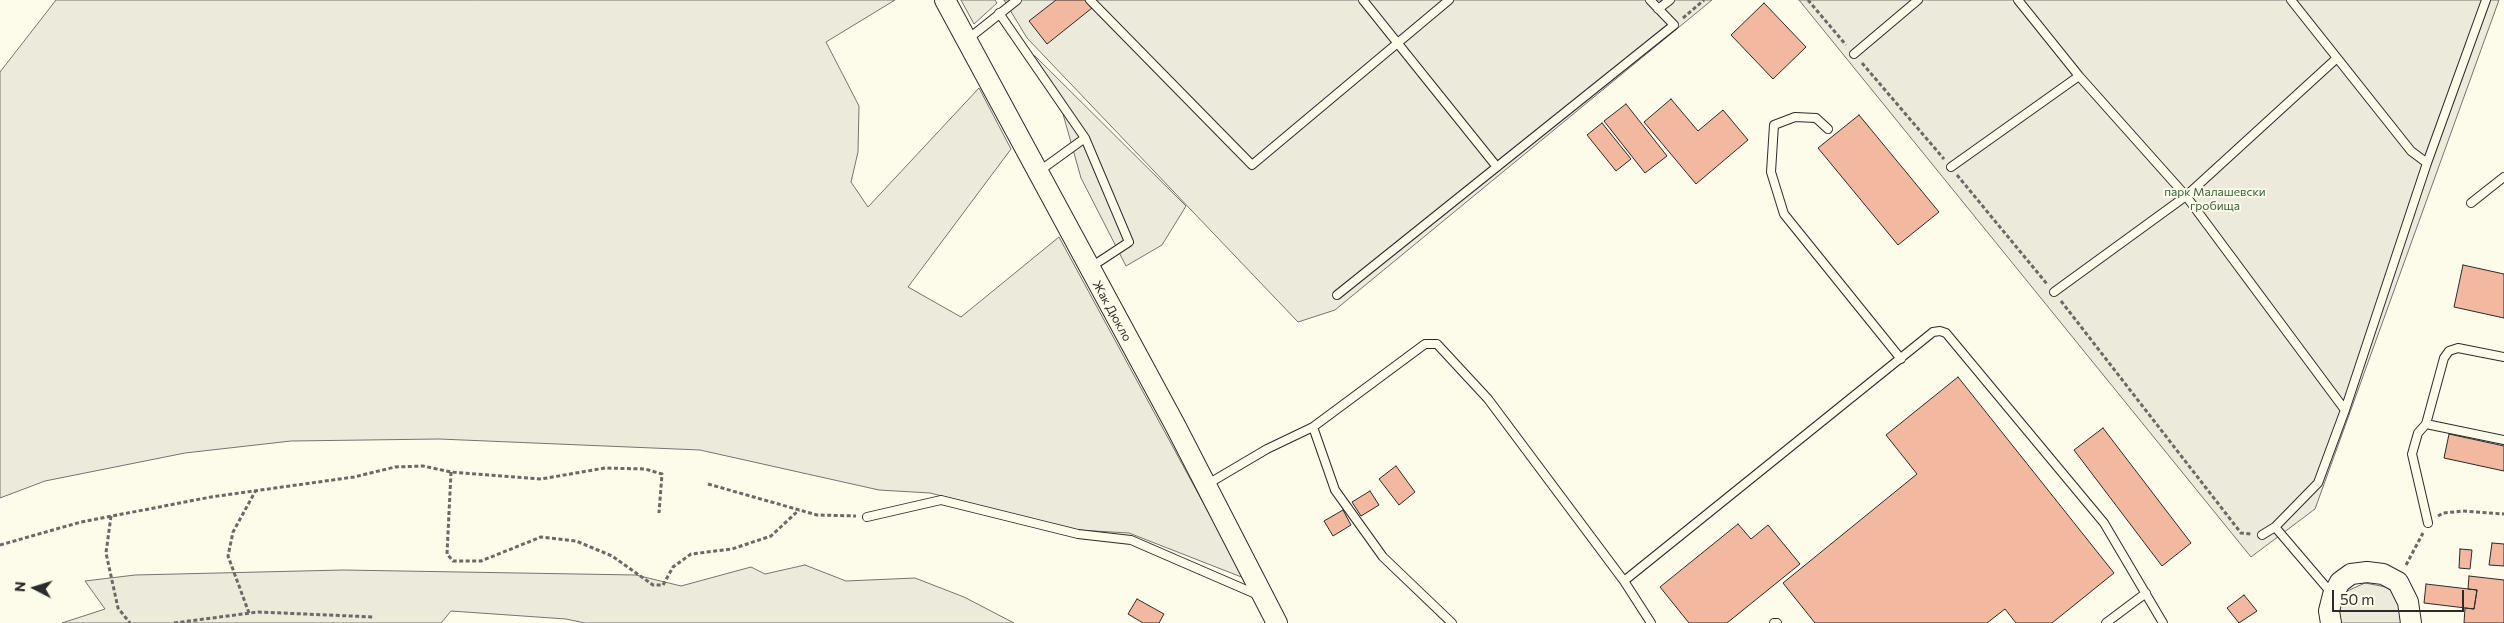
<!DOCTYPE html>
<meta charset="utf-8">
<style>
body{margin:0}
#map{position:relative;width:2504px;height:623px;overflow:hidden;background:#fdfbea;font-family:Commissioner,sans-serif}
canvas{display:block}
.north{position:absolute;left:10px;top:563px;width:50px;height:50px;-webkit-text-stroke:4px #fdfbea;paint-order:stroke;rotate:275deg;font-size:14px;font-weight:700;line-height:20px;text-align:center;color:#2b2b2b}
.north::after{content:'';display:block;margin:auto;width:18px;height:22px;background:#2b2b2b;clip-path:polygon(50% 0,100% 100%,50% 72%,0 100%)}
.scale{position:absolute;left:2332px;top:590px;width:132px;height:22px;box-sizing:border-box;border:2px solid #2b2b2b;border-top:0;padding-left:6px;font-size:15px;line-height:18px;white-space:nowrap;color:#2b2b2b;-webkit-text-stroke:4px #fdfbea;paint-order:stroke}
</style>
<div id="map">
<canvas width="2504" height="623"></canvas>
<div class="north">N</div>
<div class="scale">50 m</div>
</div>
<script>
const context = document.querySelector('canvas').getContext('2d');
context.lineJoin = 'round';
function fill(path, color) {
  context.fillStyle = color;
  context.fill(path, 'evenodd');
}
function shape(rows) {
  const path = new Path2D();
  for (const r of rows) {
    path.moveTo(r[0], r[1]);
    for (let i = 2; i < r.length; i += 2) path.lineTo(r[i], r[i + 1]);
  }
  return path;
}
function trace(path, color, width, dash) {
  context.strokeStyle = color;
  context.lineWidth = width;
  context.lineCap = dash ? 'butt' : 'round';
  context.setLineDash(dash || []);
  context.stroke(path);
}
function write(font, color, halo, rows, align = 'center') {
  context.font = font + ' Commissioner,sans-serif';
  context.lineWidth = 4;
  context.setLineDash([]);
  context.textBaseline = 'middle';
  context.strokeStyle = halo;
  context.fillStyle = color;
  for (const [text, x, y, turn = 0] of rows) {
    context.save();
    context.translate(x, y);
    context.rotate((+turn || 0) * Math.PI / 180);
    context.textAlign = isNaN(turn) ? turn : align;
    if (halo) context.strokeText(text, 0, 0);
    context.fillText(text, 0, 0);
    context.restore();
  }
}
const green = shape([
 [56,0,895,0,826,42,859,106,858,152,851,182,868,207,979,88,1011,149,908,287,961,317,1059,237,1244,578,1129,533,1077,530,930,493,879,490,700,450,439,439,291,441,185,453,45,481,0,498,0,72,56,0],
 [1004,0,1712,0,1335,310,1298,322,1027,38,1004,0],
 [1799,0,2499,0,2315,509,2251,557,1799,0],
 [805,565,846,581,915,578,964,597,1014,623,585,623,566,619,451,611,441,623,62,623,105,609,85,581,135,575,343,570,636,575,681,586,751,567,765,574,805,565]
]);
const parking = shape([
 [961,0,995,0,997,3,974,24,961,0],
 [1035,56,1186,206,1162,245,1126,266,1081,178,1063,114,1028,59,1035,56],
 [2365,583,2386,587,2401,597,2404,623,2340,623,2339,606,2345,592,2365,583]
]);
const building = shape([
 [1056,0,1085,0,1092,8,1047,44,1029,21,1056,0],
 [1764,3,1806,47,1773,79,1731,35,1764,3],
 [1671,99,1698,131,1723,110,1748,140,1696,184,1644,122,1671,99],
 [1626,104,1667,156,1645,173,1604,121,1626,104],
 [1859,115,1939,212,1898,245,1818,148,1859,115],
 [1602,123,1631,159,1616,171,1587,135,1602,123],
 [2463,265,2504,274,2504,318,2454,307,2463,265],
 [1958,377,2114,573,2052,623,2016,623,2005,609,1987,623,1815,623,1783,583,1917,474,1886,435,1958,377],
 [2103,428,2191,543,2162,566,2074,450,2103,428],
 [2449,434,2504,446,2504,471,2444,458,2449,434],
 [1396,466,1415,492,1399,505,1379,479,1396,466],
 [1370,491,1379,505,1361,516,1352,502,1370,491],
 [1343,510,1351,525,1333,536,1324,521,1343,510],
 [1738,524,1751,539,1768,525,1800,564,1727,623,1689,623,1660,587,1738,524],
 [2492,543,2504,544,2504,566,2489,565,2492,543],
 [2460,549,2472,550,2470,569,2459,568,2460,549],
 [2469,576,2504,580,2504,623,2464,623,2465,608,2474,609,2477,590,2468,589,2469,576],
 [2426,584,2477,590,2474,609,2424,603,2426,584],
 [2244,595,2257,611,2239,623,2227,608,2244,595],
 [1137,599,1164,614,1159,623,1143,623,1128,614,1137,599]
]);
const path = shape([
 [1808,0,1846,45],
 [1683,18,1704,0],
 [1862,63,1944,159],
 [1957,175,2047,284],
 [2061,301,2241,533,2251,534],
 [451,472,447,554,453,561,481,561,541,537,576,541,612,556,653,585,663,585,673,567,691,554,732,549,771,536,799,510],
 [708,484,817,515,856,516],
 [111,516,106,553,118,608,130,623],
 [2438,516,2443,513,2463,511,2504,514],
 [0,545,81,522,211,497,354,477,395,467,423,466,451,472,541,479,605,468,645,469,662,474,659,513],
 [2406,565,2423,533],
 [249,613,228,556,233,532,256,490],
 [174,623,258,612,374,617]
]);
const service = shape([
 [1090,0,1252,165,1449,0],
 [1363,0,1497,167],
 [2018,0,2079,76,2186,196,2345,410,2318,483,2275,527,2333,595],
 [2291,0,2411,151,2427,163],
 [1658,9,1670,0],
 [999,13,1085,138,1129,242,1091,267],
 [968,39,1017,0],
 [1854,54,1918,0],
 [1828,129,1816,118,1795,117,1774,125,1771,172,1784,214,1901,359],
 [1951,167,2079,76],
 [1038,172,1085,138],
 [2471,203,2504,177],
 [2054,292,2186,196,2337,58],
 [1337,295,1674,25,1650,0],
 [2345,410,2427,163,2486,0],
 [2426,424,2504,440],
 [1313,427,1335,490,1383,557,1452,623],
 [1206,485,1267,449,1313,427,1425,344,1437,344,1488,399,1624,581,1651,623],
 [867,517,941,500,1078,534,1131,540,1258,595],
 [2428,523,2412,454,2418,433,2426,424,2444,358,2449,351,2458,348,2504,357],
 [2262,535,2275,527],
 [1624,581,1933,332,1940,331,1946,333,2104,523,2163,623],
 [1774,623,1777,623],
 [2106,623,2146,593]
]);
const tertiary = shape([
 [945,0,1175,425,1277,623],
 [2331,623,2329,611,2333,595,2340,582,2351,574,2367,572,2383,574,2398,582,2408,602,2411,623]
]);
const parkNames = [
 ["парк Малашевски",2215,192],
 ["гробища",2215,206]
];
const streetNames = [
 ["Жак Дюкло",1112,311,61]
];
fill(green, '#ecebdb');
trace(green, '#74746e', 1);
fill(parking, '#eceadb');
trace(parking, '#74746e', 1);
fill(building, '#f2b8a0');
trace(building, '#2b2b2b', 1);
trace(service, '#2b2b2b', 10);
trace(tertiary, '#2b2b2b', 22);
trace(path, '#6a6964', 3, [4, 2.5]);
trace(service, '#fdfbea', 8);
trace(tertiary, '#fdfbea', 20);
write('12px', '#34623c', '#fdfbea', parkNames);
write('12px', '#2b2b2b', '#fdfbea', streetNames);
</script>
